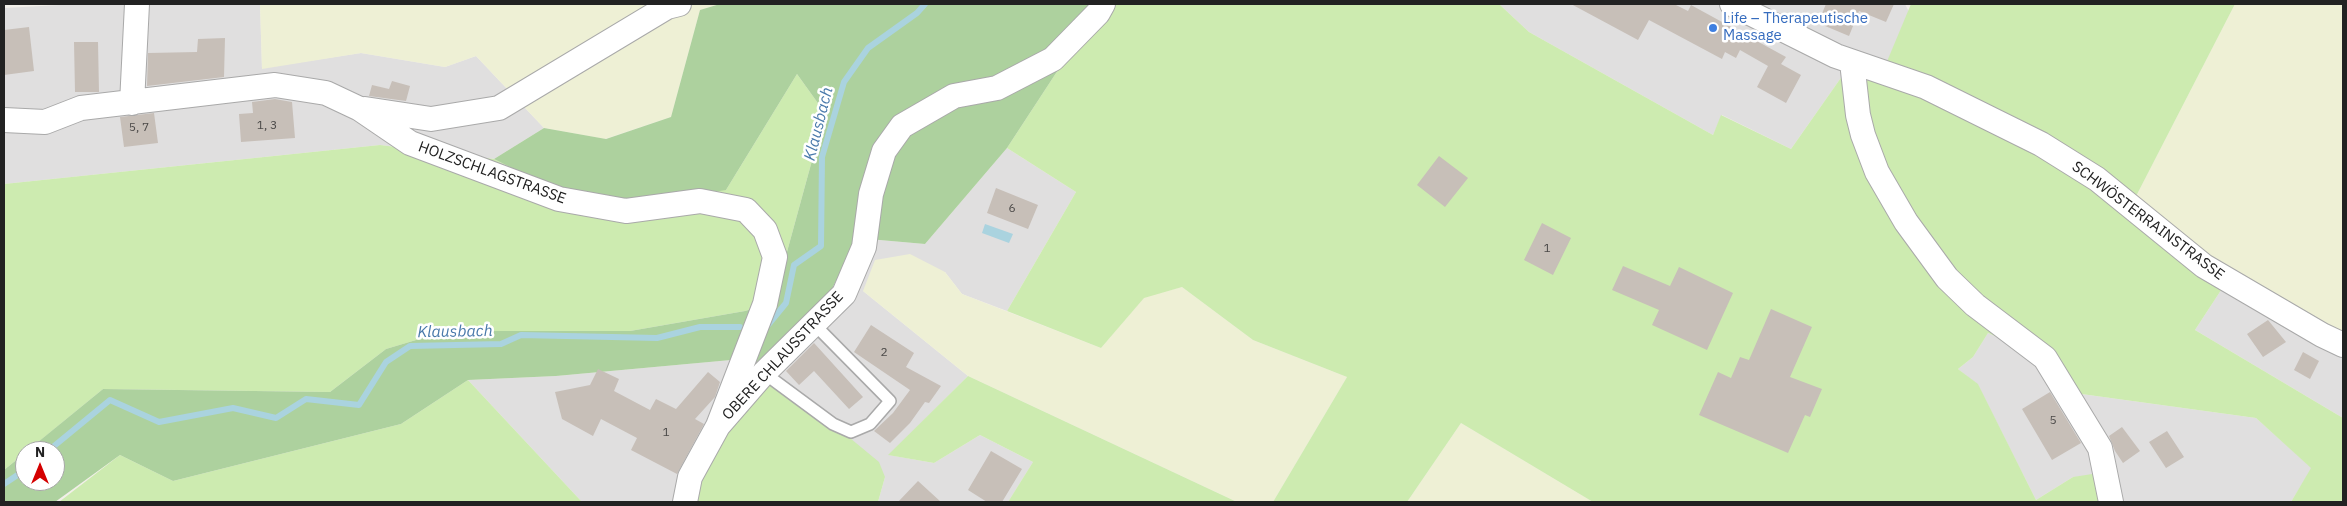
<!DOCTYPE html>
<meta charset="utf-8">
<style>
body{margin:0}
#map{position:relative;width:2347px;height:506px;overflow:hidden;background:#f2efe9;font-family:"IBM Plex Sans",sans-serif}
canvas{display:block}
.frame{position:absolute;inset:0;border:5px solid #222;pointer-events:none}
.north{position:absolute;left:15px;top:441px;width:50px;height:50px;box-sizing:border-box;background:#fff;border:1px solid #a7a7a7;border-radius:50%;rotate:0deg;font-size:14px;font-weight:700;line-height:20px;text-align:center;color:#222}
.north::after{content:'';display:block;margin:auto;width:18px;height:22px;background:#d40000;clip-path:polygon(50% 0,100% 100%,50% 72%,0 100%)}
</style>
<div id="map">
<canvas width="2347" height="506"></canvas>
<div class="frame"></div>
<div class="north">N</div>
</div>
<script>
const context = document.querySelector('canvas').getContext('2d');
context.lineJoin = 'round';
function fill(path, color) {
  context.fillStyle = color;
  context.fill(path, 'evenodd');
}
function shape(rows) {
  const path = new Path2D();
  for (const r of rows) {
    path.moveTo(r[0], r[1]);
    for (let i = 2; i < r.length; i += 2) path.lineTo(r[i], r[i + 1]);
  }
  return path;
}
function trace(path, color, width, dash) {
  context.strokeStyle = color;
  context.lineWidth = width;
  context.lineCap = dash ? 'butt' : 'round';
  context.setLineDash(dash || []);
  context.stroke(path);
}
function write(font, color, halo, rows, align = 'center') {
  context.font = font + ' "IBM Plex Sans",sans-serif';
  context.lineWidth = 5;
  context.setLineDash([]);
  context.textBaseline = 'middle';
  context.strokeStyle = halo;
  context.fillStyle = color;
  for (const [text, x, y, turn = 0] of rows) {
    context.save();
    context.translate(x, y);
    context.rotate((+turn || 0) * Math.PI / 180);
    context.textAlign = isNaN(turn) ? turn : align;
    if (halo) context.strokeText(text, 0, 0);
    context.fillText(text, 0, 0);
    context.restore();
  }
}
const residential = shape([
 [78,4,260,4,262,68,361,53,445,67,476,56,544,128,494,159,380,145,4,184,4,8],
 [1499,4,1905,4,1909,12,1883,72,1852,62,1791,149,1722,115,1713,135,1529,32],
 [1007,148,1076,192,1007,311,962,294,945,272,863,291,968,376,889,455,934,463,980,435,1033,462,1008,502,878,502,885,477,685,502,582,502,468,380,556,376,731,360,857,238,925,244],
 [2227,281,2343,345,2343,418,2195,330],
 [1988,333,2045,358,2067,392,2256,418,2312,468,2291,502,2111,502,2073,477,2036,500,1978,385,1958,369,1973,357]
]);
const farmland = shape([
 [260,4,720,4,700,10,671,117,605,139,544,128,476,56,445,67,361,53,262,69],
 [2235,4,2343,4,2343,345,2131,206],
 [910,254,945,272,962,294,1101,348,1144,297,1182,287,1253,340,1347,377,1273,502,1237,502,968,376,863,291,875,260],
 [1461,423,1593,502,1407,502]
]);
const grass = shape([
 [1095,4,1499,4,1529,32,1713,135,1721,115,1791,149,1852,62,1883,71,1911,4,2235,4,2131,206,2227,281,2195,330,2343,418,2343,502,2291,502,2311,468,2256,418,2067,392,2045,358,1988,333,1973,357,1958,369,1978,384,2036,500,2073,477,2105,472,2111,502,1593,502,1461,423,1407,502,1273,502,1347,377,1253,340,1182,287,1144,298,1101,348,1007,311,1076,192,1007,148,1060,67],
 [797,74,825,113,773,303,745,311,630,331,446,331,386,349,330,392,103,389,4,470,4,184,380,145,494,159,559,192,726,190],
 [764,373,833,424,879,462,885,477,878,502,685,502],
 [968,376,1237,502,1008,502,1033,462,980,435,934,463,888,455],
 [468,380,582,502,59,502,120,455,173,481,401,424]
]);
const forest = shape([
 [720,4,1095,4,1060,67,1007,148,925,244,857,238,825,303,757,362,731,360,556,376,468,380,401,424,173,481,120,455,55,502,4,502,4,470,25,453,25,481,55,481,55,451,27,451,103,389,330,392,386,349,446,331,630,331,745,311,773,303,825,113,797,74,726,190,631,205,559,192,494,159,544,128,606,139,671,117,700,10]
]);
const water = shape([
 [985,224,1013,234,1009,243,982,233]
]);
const stream = shape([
 [768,325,786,303,794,265,821,246,822,157,844,82,868,48,917,13,925,4],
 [48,451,110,400,159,422,233,408,276,418,306,399,359,405,386,362,410,346,501,344,521,335,657,338,700,327,740,327],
 [4,484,25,470]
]);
const building = shape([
 [1571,4,1674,4,1688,11,1691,5,1786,57,1781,64,1801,75,1786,103,1757,87,1768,66,1740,50,1736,58,1725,52,1722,59,1649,20,1638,40],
 [1826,4,1894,4,1886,22,1859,11,1849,36,1818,23],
 [29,27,34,71,4,75,4,30],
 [225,38,224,77,147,86,148,53,197,52,198,39],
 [74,42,98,42,99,92,75,92],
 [392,81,410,86,406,101,369,96,372,85,389,89],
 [275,99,292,102,295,138,241,142,239,114,253,113,252,102],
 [154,113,158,143,124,147,120,117],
 [1439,156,1468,178,1445,207,1417,185],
 [996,188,1038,205,1028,229,987,213],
 [1542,223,1571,238,1553,275,1524,260],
 [1623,266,1670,286,1679,267,1733,293,1707,350,1652,325,1659,310,1612,290],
 [1771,309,1812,327,1790,377,1822,389,1810,417,1805,415,1788,453,1699,415,1718,372,1731,378,1740,357,1749,360],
 [2268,320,2286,342,2263,357,2247,334],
 [871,325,914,353,906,367,941,386,929,403,925,402,910,423,890,443,874,431,893,413,910,390,854,352],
 [814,343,863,397,849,409,814,371,799,385,786,371],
 [2303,352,2319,361,2310,379,2294,370],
 [598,369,619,379,614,391,650,410,656,399,676,409,708,372,720,382,715,397,695,419,704,424,677,474,631,450,637,438,601,419,593,436,562,419,555,392,590,385],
 [2050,392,2081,443,2052,460,2022,409],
 [2122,427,2140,451,2123,463,2115,451,2109,436],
 [2167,431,2184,457,2166,468,2149,442],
 [991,451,1022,469,1002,502,987,502,968,490],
 [918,481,941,502,898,502]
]);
const lane = shape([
 [764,373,833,424,851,432,870,424,890,401,814,324]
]);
const street = shape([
 [1732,4,1836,56,1926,87,2041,144,2097,179,2204,266,2322,335,2343,345],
 [1852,62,1858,115,1863,135,1877,172,1906,222,1947,278,1975,305,2045,358,2100,448,2111,502],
 [132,103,137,4],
 [365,109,431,119,499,108,667,7,679,4],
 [4,120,45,122,81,108,275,85,326,93,360,109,410,143,559,199,626,211,700,201,746,210,765,230,775,257,765,304,718,426],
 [685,502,690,477,718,426,764,373,844,294,864,247,871,194,884,151,902,126,954,96,997,88,1053,59,1098,13,1103,4]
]);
const markers = [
 [1713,28,5,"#3f7fe0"]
];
const numberNames = [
 ["1, 3",267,126],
 ["5, 7",139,128],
 ["6",1012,209],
 ["1",1547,249],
 ["2",884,353],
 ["5",2053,421],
 ["1",666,433]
];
const shopNames = [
 ["Life – Therapeutische",1723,19],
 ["Massage",1723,36]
];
const streetNames = [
 ["HOLZSCHLAGSTRASSE",492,173,20],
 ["SCHWÖSTERRAINSTRASSE",2148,221,37],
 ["OBERE CHLAUSSTRASSE",783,356,-47]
];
const waterNames = [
 ["Klausbach",819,124,-76],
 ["Klausbach",455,332,-1]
];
fill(residential, '#e0dfdf');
fill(farmland, '#eef0d5');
fill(grass, '#cdebb0');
fill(forest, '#add19e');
fill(water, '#aad3df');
trace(stream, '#aad3df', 6);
fill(building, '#c7bfb8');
trace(lane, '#a9a9a9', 14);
trace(street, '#a9a9a9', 26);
trace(lane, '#fff', 11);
trace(street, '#fff', 24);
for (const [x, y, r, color] of markers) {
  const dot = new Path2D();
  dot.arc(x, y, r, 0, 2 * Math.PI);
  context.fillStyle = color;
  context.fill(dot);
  trace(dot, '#fff', 2);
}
write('12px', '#4b4948', null, numberNames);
write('15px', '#366cbe', '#fff', shopNames, 'left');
write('15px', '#222', '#fff', streetNames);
write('italic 16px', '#4a7aab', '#fff', waterNames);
</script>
